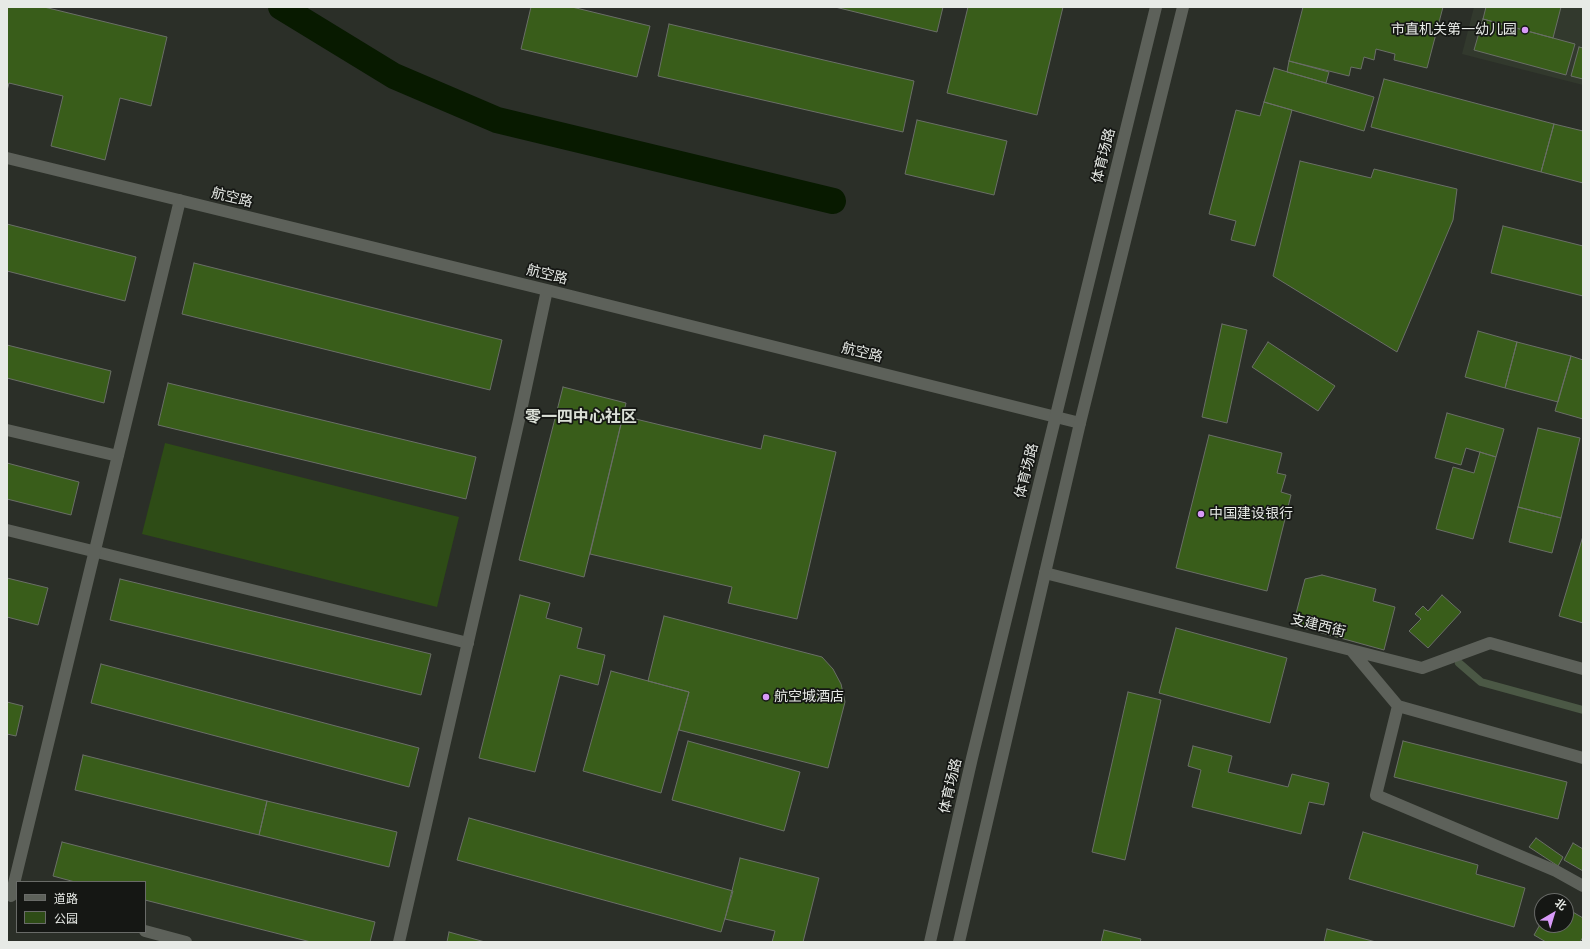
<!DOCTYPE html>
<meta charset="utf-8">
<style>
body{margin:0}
#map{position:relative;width:1590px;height:949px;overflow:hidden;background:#2b2f28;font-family:Arial,"Noto Sans SC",sans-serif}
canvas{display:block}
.frame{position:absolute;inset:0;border:8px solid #e7eae6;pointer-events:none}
.legend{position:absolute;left:16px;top:881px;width:130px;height:52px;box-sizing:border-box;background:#151714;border:1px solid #696b68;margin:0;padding:5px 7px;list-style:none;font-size:12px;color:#e7eae6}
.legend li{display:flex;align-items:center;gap:8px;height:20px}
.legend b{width:20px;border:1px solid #696b68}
.north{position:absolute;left:1534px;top:893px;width:40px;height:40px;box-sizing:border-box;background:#151714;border:1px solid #696b68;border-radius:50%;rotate:38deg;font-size:11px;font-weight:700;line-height:16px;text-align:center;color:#e7eae6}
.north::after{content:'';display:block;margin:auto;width:14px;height:18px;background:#d89af8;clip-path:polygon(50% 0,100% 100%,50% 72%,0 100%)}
</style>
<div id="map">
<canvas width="1590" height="949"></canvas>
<div class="frame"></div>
<ul class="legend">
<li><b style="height:5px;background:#5d615a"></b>道路</li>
<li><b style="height:11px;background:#2e4c16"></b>公园</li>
</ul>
<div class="north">北</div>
</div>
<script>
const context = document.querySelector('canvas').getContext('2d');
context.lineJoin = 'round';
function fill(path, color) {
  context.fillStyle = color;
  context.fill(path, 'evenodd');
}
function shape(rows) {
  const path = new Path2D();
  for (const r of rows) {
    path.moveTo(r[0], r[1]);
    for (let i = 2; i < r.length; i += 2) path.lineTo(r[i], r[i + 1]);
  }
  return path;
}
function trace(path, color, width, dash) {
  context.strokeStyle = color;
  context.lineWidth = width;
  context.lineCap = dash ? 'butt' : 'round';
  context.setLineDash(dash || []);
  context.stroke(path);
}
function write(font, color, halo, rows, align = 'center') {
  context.font = font + ' Arial,"Noto Sans SC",sans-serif';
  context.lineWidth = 3.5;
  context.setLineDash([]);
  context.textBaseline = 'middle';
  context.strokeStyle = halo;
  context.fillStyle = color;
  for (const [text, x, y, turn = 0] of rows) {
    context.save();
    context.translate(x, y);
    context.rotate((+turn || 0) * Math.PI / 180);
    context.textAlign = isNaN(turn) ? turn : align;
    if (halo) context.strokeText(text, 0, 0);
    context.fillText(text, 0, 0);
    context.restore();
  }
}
const built = shape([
 [1474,7,1583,7,1583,85,1462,54]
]);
const green = shape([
 [165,443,459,517,437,607,142,534]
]);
const stream = shape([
 [1459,663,1481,682,1583,710]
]);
const canal = shape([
 [281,7,394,76,497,120,833,201]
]);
const building = shape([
 [7,7,44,7,167,37,151,106,120,98,105,160,51,146,63,96,9,83,7,91,7,7],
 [531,7,572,7,650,26,637,77,521,49,531,7],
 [835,7,943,7,937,32,835,7],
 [968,7,1063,7,1037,115,947,93,968,7],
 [1303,7,1443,7,1427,68,1394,60,1395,54,1376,49,1374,60,1364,57,1361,69,1351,67,1349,76,1289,61,1303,7],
 [1486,7,1561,7,1553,38,1483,19,1486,7],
 [1483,19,1575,44,1566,75,1474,50,1483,19],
 [669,24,914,81,903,132,658,76,669,24],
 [1579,47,1583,48,1583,79,1571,76,1579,47],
 [1289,61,1329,72,1326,83,1287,72,1289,61],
 [1274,68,1374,97,1364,131,1264,102,1274,68],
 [1384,79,1554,124,1541,172,1371,127,1384,79],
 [1264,102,1292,110,1255,246,1231,240,1236,221,1209,214,1236,110,1260,116,1264,102],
 [917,120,1007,141,994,195,905,174,917,120],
 [1554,124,1583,131,1583,183,1541,172,1554,124],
 [1300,161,1371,178,1374,169,1457,189,1453,220,1397,352,1273,276,1300,161],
 [7,224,136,257,125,301,7,271,7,224],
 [1503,226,1583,246,1583,296,1491,273,1503,226],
 [194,263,502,340,490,390,182,314,194,263],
 [1222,324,1247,330,1227,423,1202,417,1222,324],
 [1478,331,1517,342,1505,388,1465,377,1478,331],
 [1268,342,1335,386,1318,411,1252,367,1268,342],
 [1517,342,1571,356,1558,402,1505,388,1517,342],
 [7,345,111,371,104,403,7,378,7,345],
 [1571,356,1583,360,1583,419,1555,411,1571,356],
 [168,383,476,457,466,499,158,425,168,383],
 [563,387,626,403,584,577,519,560,563,387],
 [1447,413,1504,429,1496,457,1466,448,1461,465,1435,458,1447,413],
 [623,416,761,449,764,435,836,452,797,619,728,603,732,587,590,554,623,416],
 [1538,428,1580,438,1561,518,1518,507,1538,428],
 [1209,435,1282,453,1277,473,1286,475,1281,492,1291,495,1267,591,1176,568,1209,435],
 [1480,452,1496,457,1473,539,1436,529,1453,467,1474,473,1480,452],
 [7,463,79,482,71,515,7,499,7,463],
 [1518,507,1561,518,1552,553,1509,542,1518,507],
 [1583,536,1583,623,1559,616,1583,536],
 [1322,575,1376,589,1373,601,1395,607,1384,650,1293,625,1305,579,1322,575],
 [7,578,48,588,38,625,7,617,7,578],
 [120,579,431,654,421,695,110,620,120,579],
 [520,595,550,603,546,618,582,628,577,648,605,655,598,685,560,675,535,772,479,758,520,595],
 [1442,595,1461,612,1428,648,1409,631,1421,619,1415,614,1423,606,1428,611,1442,595],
 [664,616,822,657,833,669,841,684,845,702,828,768,679,730,689,692,648,681,664,616],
 [1176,628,1287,658,1270,723,1159,693,1176,628],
 [101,664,419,748,409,787,91,703,101,664],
 [611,671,689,692,661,793,583,771,611,671],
 [1128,692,1161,700,1125,860,1092,852,1128,692],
 [7,702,23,706,16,736,7,734,7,702],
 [688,741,800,772,784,831,672,800,688,741],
 [1403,741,1567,782,1558,819,1394,777,1403,741],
 [1193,746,1232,756,1228,772,1288,787,1292,774,1329,783,1324,805,1309,802,1301,834,1192,807,1201,770,1188,766,1193,746],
 [83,755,267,801,259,835,75,790,83,755],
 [267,801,397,832,389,867,259,835,267,801],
 [469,818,733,891,721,932,457,860,469,818],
 [1363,832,1478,865,1476,874,1525,888,1514,927,1349,879,1363,832],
 [1536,838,1563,857,1558,866,1529,847,1536,838],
 [62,842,375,922,370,942,311,942,145,900,145,882,75,882,53,876,62,842],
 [1573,843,1583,849,1583,871,1564,860,1573,843],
 [740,858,819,878,803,942,772,942,775,931,725,919,740,858],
 [1566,908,1583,918,1583,937,1580,942,1546,942,1534,935,1542,921,1542,925,1566,925,1566,908],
 [1327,929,1376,942,1324,942,1327,929],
 [1104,930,1141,939,1140,942,1101,942,1104,930],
 [449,932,485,942,447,942,449,932]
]);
const lane = shape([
 [7,530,468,643],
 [1045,573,1351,650,1398,706,1583,758],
 [1351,650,1422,668,1490,643,1583,669],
 [1398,706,1376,795,1556,871,1583,886]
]);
const street = shape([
 [7,158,547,290,1080,423],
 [7,430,118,456],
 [11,896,180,200],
 [145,931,186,942],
 [399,942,519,420,547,290]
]);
const secondary = shape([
 [930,942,972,758,1156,7],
 [959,942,1080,423,1183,7]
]);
const markers = [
 [1525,30,4,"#d89af8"],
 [1201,514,4,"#d89af8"],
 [766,697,4,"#d89af8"]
];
const poiNames = [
 ["市直机关第一幼儿园",1517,30,"right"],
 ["中国建设银行",1209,514],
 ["航空城酒店",774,697]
];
const streetNames = [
 ["体育场路",1104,156,-76],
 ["航空路",232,198,14],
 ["航空路",547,275,14],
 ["航空路",862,353,14],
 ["体育场路",1027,471,-76],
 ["支建西街",1318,626,14],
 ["体育场路",951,786,-77]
];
const quarterNames = [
 ["零一四中心社区",581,418]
];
fill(built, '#32392d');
fill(green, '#2e4c16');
trace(stream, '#4b5845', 8);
trace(canal, '#081a00', 26);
fill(building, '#395d1a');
trace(building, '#6a6f67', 1);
trace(lane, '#5d615a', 12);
trace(street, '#5d615a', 12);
trace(secondary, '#5d615a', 12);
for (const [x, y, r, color] of markers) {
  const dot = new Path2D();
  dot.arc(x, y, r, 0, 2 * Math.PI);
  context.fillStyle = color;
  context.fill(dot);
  trace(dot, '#151714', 1.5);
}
write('14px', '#e7eae6', '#151714', poiNames, 'left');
write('14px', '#e7eae6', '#151714', streetNames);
write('bold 16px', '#dbe0d7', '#151714', quarterNames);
</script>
